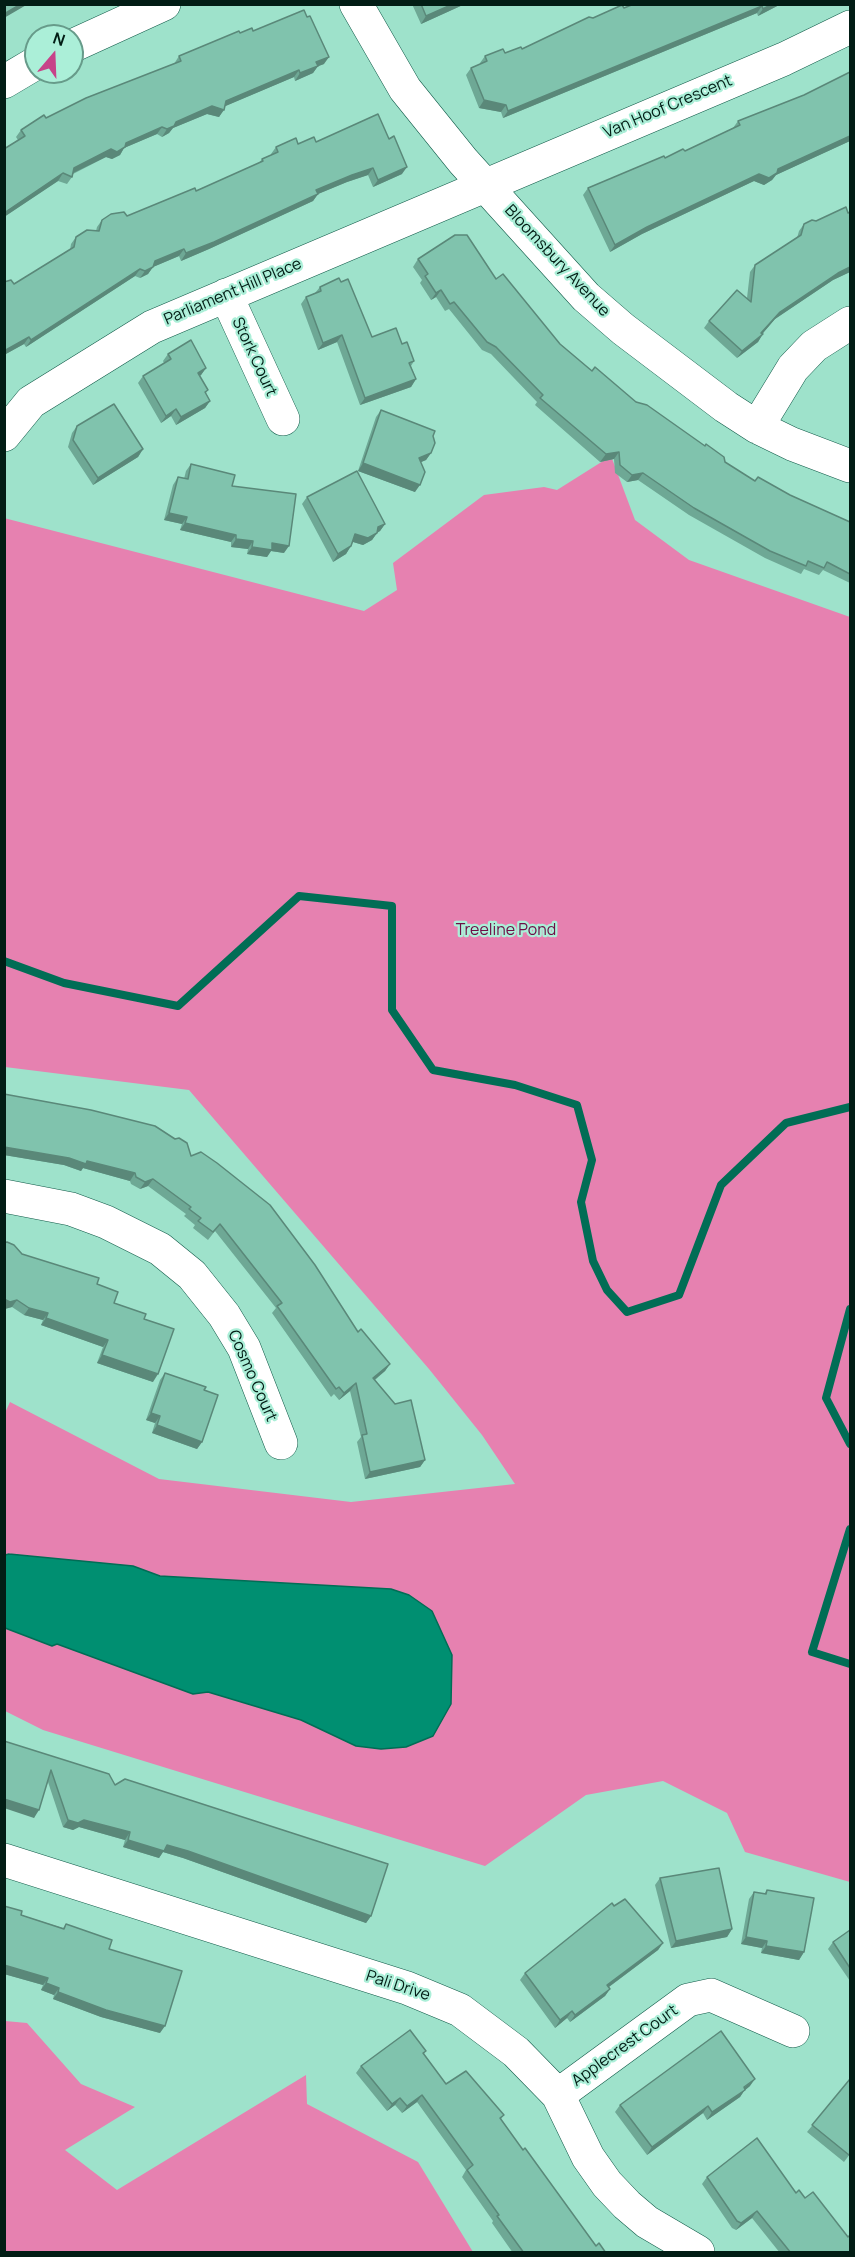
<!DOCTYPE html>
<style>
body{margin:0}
#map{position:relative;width:855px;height:2257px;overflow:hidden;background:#9ee2cb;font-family:Manrope,sans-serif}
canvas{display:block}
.frame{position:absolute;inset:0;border:6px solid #021d15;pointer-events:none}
.north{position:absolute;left:24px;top:24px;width:60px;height:60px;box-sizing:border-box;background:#abefd8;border:2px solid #679b8a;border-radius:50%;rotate:19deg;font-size:16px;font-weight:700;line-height:24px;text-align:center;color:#021d15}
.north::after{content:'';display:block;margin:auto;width:21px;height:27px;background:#c74389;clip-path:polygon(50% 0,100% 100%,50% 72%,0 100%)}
</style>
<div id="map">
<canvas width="855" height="2257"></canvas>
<div class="frame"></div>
<div class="north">N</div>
</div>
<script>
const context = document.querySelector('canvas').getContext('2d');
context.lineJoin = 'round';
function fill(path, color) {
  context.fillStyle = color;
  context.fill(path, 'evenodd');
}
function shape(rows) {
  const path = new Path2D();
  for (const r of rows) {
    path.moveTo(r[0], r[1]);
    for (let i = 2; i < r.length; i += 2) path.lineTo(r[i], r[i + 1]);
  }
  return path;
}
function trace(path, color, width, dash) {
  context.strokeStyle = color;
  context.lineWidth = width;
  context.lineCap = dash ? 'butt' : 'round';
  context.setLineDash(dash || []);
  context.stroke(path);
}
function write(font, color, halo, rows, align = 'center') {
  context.font = font + ' Manrope,sans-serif';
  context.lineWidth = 4.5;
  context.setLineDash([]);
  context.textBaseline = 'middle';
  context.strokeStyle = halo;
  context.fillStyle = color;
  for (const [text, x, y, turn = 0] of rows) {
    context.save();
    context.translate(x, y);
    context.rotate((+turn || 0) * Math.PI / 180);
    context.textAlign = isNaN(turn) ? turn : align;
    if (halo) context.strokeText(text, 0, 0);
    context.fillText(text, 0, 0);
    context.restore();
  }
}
const green = shape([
 [611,456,635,520,689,560,850,617,850,1882,745,1852,727,1813,663,1781,586,1795,485,1866,43,1730,5,1711,4,1415,10,1402,159,1479,351,1502,515,1484,482,1435,429,1369,189,1090,5,1067,4,518,364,611,397,590,393,563,484,495,544,487,557,490],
 [5,2021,27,2023,81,2084,135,2107,65,2150,117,2190,306,2075,307,2104,418,2162,473,2252,5,2252]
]);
const water = shape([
 [9,1554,133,1566,160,1576,391,1589,409,1595,432,1611,452,1655,451,1704,433,1736,406,1747,381,1749,356,1746,301,1720,208,1692,193,1694,57,1644,52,1646,5,1628,5,1555,9,1554]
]);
const stream = shape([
 [4,961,64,983,178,1006,299,896,392,906,392,1010,433,1070,515,1085,577,1105,592,1160,581,1202,593,1261,607,1290,627,1312,679,1295,721,1185,786,1123,850,1107],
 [850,1309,826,1398,850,1444],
 [850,1529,812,1652,850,1664]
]);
const minor = shape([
 [356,4,405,89,463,161,586,297,623,329,726,407,757,427,792,444,850,466],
 [72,46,164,4],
 [4,82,36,63],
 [226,295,283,419],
 [757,427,793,368,814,346,850,323],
 [4,435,31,402,152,327,784,59,850,27],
 [4,1196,71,1209,106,1222,160,1249,192,1275,224,1315,244,1348,281,1443],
 [4,1860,407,1988,460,2010,516,2052,558,2095,588,2157,607,2184,627,2205,647,2222,698,2252],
 [558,2095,688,2000,711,1995,793,2031]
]);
const wall = shape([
 [412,4,465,4,421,24],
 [781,4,758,16,757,13,503,118,501,112,479,108,466,75,471,68,481,64,480,63,485,56,505,53,522,49,593,18,624,8],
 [253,31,324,64,318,66,313,73,295,81,294,77,225,106,219,117,207,114,173,128,169,133,162,137,157,134,124,148,120,155,112,159,106,157,73,174,72,177,67,184,58,181,4,217,4,149,18,140,16,137,21,130,174,64,179,56,240,33],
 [850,72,850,141,776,175,772,180,764,185,754,181,642,234,610,252,583,195,588,188,665,158,685,151,733,128,738,121,804,95],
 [316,142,402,174,373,187,368,175,347,182,318,194,313,201,209,249,181,261,179,256,153,267,148,274,140,278,135,276,26,347,24,344,4,355,4,282,14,284,70,250,71,244,76,237,96,231,97,227,102,220,127,216,196,191,259,163,262,159,271,155,271,154,276,147],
 [850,212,850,272,833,280,775,319,762,334,758,342,737,358,704,328,709,321,747,298,750,272,755,265,797,238,799,231,804,224,816,221],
 [418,259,496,279,560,344,592,371,636,402,725,462,755,481,790,495,850,522,850,583,823,570,819,575,804,569,801,574,765,558,689,515,638,480,627,482,615,473,614,459,600,462,535,405,537,402,491,354,482,350,449,309,445,311,436,297,431,300,420,283,422,280,413,267],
 [320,287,372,337,402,344,414,361,411,366,416,379,411,387,360,405,337,342,318,350,301,304,306,297,315,293],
 [168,354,206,368,201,375,199,376,208,390,206,393,210,401,205,408,176,425,171,416,161,423,138,383,143,376,164,363,163,361],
 [381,410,433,436,431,453,426,460,421,462,415,492,358,471,376,417],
 [77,426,143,449,138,457,93,485,68,447,72,433],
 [191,464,232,486,284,553,271,551,267,557,247,554,248,549,231,547,231,542,180,530,182,524,164,520,173,485,178,477,184,479,186,471],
 [307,497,385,524,380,531,377,533,372,540,363,545,353,542,346,554,333,562,302,504],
 [4,1094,191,1156,358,1332,390,1364,385,1371,375,1380,425,1460,420,1467,365,1479,357,1442,361,1437,350,1391,339,1400,334,1394,331,1397,272,1313,276,1308,215,1231,208,1240,193,1228,195,1225,184,1216,186,1214,148,1186,140,1189,131,1184,130,1181,83,1168,81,1171,64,1165,4,1155],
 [4,1243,22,1254,97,1284,114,1303,144,1319,153,1382,97,1363,103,1347,41,1325,43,1320,24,1315,12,1307,4,1309],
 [165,1373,202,1442,197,1449,152,1433,155,1423,146,1420,160,1380],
 [4,1741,115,1785,371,1916,366,1923,183,1858,163,1852,159,1858,123,1847,125,1840,79,1827,73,1830,63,1827,48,1782,34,1818],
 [660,1878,732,1929,727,1937,671,1948,655,1885],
 [767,1890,804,1952,799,1960,761,1953,762,1948,741,1944,749,1899,754,1892,764,1894],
 [4,1906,21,1915,63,1928,66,1924,109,1949,160,2033,101,2017,53,1999,54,1995,41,1990,43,1985,4,1974],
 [614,1906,663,1943,658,1950,609,1987,610,1989,605,1996,570,2022,567,2018,555,2028,520,1980,525,1973],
 [850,1930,850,1981,828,1949,833,1942],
 [426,2051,424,2054,446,2084,504,2115,501,2119,523,2150,596,2246,606,2253,513,2253,492,2223,493,2221,462,2177,466,2170,417,2102,402,2113,395,2105,387,2111,356,2073,361,2066],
 [850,2079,850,2154,844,2162,807,2132],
 [750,2086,744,2091,740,2097,707,2120,703,2113,647,2155,615,2112,620,2105],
 [707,2177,796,2193,805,2198,848,2237,850,2253,780,2253,752,2218,736,2230,732,2228,702,2184]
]);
const shadedWall = shape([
 [21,4,28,4,4,18,4,14],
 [453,4,465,4,421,24,426,16],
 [772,4,781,4,758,16,763,9],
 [762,6,757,13,503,118,508,111],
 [329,57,324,64,311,69,316,62],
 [318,66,313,73,295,81,300,73],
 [299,70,294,77,221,108,226,101],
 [484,100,506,105,501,112,479,108],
 [212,106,224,110,219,117,207,114,173,128,169,133,162,137,167,129,176,122],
 [162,127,157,134,124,148,120,155,112,159,106,157,69,175,74,168,111,149],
 [850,136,850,141,776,175,772,180,764,185,754,181,642,234,610,252,615,245,647,227,759,174,778,169],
 [407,167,402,174,373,187,378,180],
 [373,168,368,175,347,182,318,194,313,201,209,249,181,261,186,253,316,190,352,175],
 [63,173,58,181,4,217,4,213],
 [184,249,179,256,153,267,148,274,140,278,145,271,155,261],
 [850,267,850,272,833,280,775,319,758,339,763,334,758,342,737,358,742,351,761,333,780,312,838,273],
 [140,269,135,276,26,347,31,340],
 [441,290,436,297,431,300,436,293],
 [342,335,337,342,318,350,323,343],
 [29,337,24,344,4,355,4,351],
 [206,368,201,375,193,380,198,373],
 [416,379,411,387,360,405,365,398],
 [210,401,205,408,176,425,181,417],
 [176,409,171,416,161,423,166,416],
 [143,449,138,457,93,485,98,478],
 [619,452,614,459,600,462,606,454],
 [431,453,426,460,414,465,419,458],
 [363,463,420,485,415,492,358,471],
 [643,473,638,480,627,482,632,475],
 [169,513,187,517,182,524,164,520],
 [185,523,236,535,231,542,180,530],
 [385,524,380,531,373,535,378,527],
 [377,533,372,540,363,545,350,541,355,534],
 [236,539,253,541,248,549,231,547],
 [272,543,289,546,284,553,271,551,267,557,247,554,252,547],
 [351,546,346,554,333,562,338,554],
 [4,1147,87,1161,135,1173,130,1181,83,1168,81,1171,64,1165,4,1155],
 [153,1179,148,1186,140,1189,145,1182],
 [4,1299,17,1300,12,1307,5,1309],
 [29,1308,48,1313,43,1320,24,1315],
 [46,1318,108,1340,103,1347,41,1325],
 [102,1355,158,1374,153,1382,97,1363],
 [390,1364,385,1371,368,1385,373,1378],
 [356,1383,350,1391,339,1400,344,1393],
 [151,1413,160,1416,155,1423,146,1420],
 [157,1425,202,1442,197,1449,152,1433],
 [425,1460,420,1467,365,1479,370,1472],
 [4,1799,39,1810,34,1818,4,1808],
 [68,1820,84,1820,130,1832,125,1840,79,1827,73,1830,63,1827],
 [128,1840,167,1845,188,1851,371,1916,366,1923,183,1858,163,1852,159,1858,123,1847],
 [732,1929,727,1937,671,1948,676,1941],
 [746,1937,767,1941,762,1948,741,1944],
 [663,1943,658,1950,602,1992,607,1985],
 [766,1946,804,1952,799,1960,761,1953],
 [4,1965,48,1978,43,1985,4,1974],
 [46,1983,59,1988,54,1995,41,1990],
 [610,1989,605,1996,570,2022,575,2015],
 [58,1992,165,2026,160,2033,101,2017,53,1999],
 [572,2011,567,2018,555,2028,560,2020],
 [755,2079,750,2086,744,2091,740,2097,707,2120,712,2112],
 [422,2095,417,2102,402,2113,407,2106],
 [400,2098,395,2105,387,2111,392,2104],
 [708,2106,703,2113,647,2155,652,2147],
 [757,2211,752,2218,736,2230,741,2223]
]);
const building = shape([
 [4,4,21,4,4,14,4,4],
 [421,4,453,4,426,16,421,4],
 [634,4,772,4,763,9,762,6,508,111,506,105,484,100,471,68,487,61,485,56,503,49,505,53,521,47,522,49,589,17,593,18,622,5,624,8,634,4],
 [304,10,307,17,310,16,329,57,316,62,318,66,300,73,299,70,226,101,224,110,212,106,176,122,174,126,167,129,162,127,126,143,125,147,117,152,111,149,74,168,72,177,63,173,4,213,4,149,25,136,21,130,44,115,46,118,86,98,181,61,179,56,239,31,240,33,252,28,253,31,304,10],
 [850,72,850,136,778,169,777,173,769,178,759,174,647,227,615,245,588,188,664,156,665,158,683,149,685,151,740,125,738,121,804,95,850,72],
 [378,114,389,139,394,136,407,167,378,180,373,168,352,175,316,190,318,194,214,242,186,253,184,249,155,261,153,267,145,271,140,269,31,340,29,337,4,351,4,282,11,280,14,284,74,247,76,237,87,230,99,231,102,220,111,214,124,212,127,216,195,188,196,191,263,161,262,159,278,152,276,147,296,138,298,144,314,137,316,142,378,114],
 [846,207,848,213,850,212,850,267,838,273,780,312,761,333,763,334,742,351,709,321,737,290,751,302,755,265,801,235,804,224,812,220,816,221,846,207],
 [455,235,467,235,496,279,503,274,560,344,592,371,595,367,636,402,647,405,705,446,706,444,724,457,725,462,755,481,758,477,790,495,850,522,850,574,827,562,824,568,808,561,806,566,770,551,694,508,643,473,632,475,620,465,619,452,606,454,540,398,543,395,496,347,487,342,454,302,450,304,441,290,436,293,425,276,428,274,418,259,455,235],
 [339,278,341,282,348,279,372,337,396,328,402,344,407,342,414,361,409,363,416,379,365,398,342,335,323,343,306,297,321,291,320,287,339,278],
 [191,340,206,368,198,373,208,390,205,392,210,401,181,417,176,409,166,416,143,376,171,359,168,354,191,340],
 [114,404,143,449,98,478,73,440,77,426,114,404],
 [381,410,435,431,433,436,435,443,431,453,419,458,425,472,420,485,363,463,381,410],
 [191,464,235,475,232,486,296,494,289,546,272,543,272,550,252,547,253,541,236,539,236,535,185,523,187,517,169,513,178,477,188,479,191,464],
 [357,471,385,524,378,527,377,533,368,538,355,534,351,546,338,554,307,497,357,471],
 [4,1094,91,1110,155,1126,175,1139,179,1138,187,1143,191,1156,201,1152,217,1163,270,1205,315,1265,358,1332,361,1329,390,1364,373,1378,395,1404,411,1400,425,1460,370,1472,362,1435,367,1434,356,1383,344,1393,339,1387,336,1389,277,1306,282,1303,220,1224,213,1232,198,1221,201,1218,189,1209,191,1207,153,1179,145,1182,136,1177,135,1173,87,1161,86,1164,69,1158,4,1147,4,1094],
 [7,1242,14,1245,22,1254,99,1278,97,1284,118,1292,114,1303,146,1314,144,1319,174,1329,158,1374,102,1355,108,1340,46,1318,48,1313,29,1308,17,1300,10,1302,4,1299,4,1243,7,1242],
 [165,1373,206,1387,204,1390,218,1395,202,1442,157,1425,160,1416,151,1413,165,1373],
 [4,1741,109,1774,115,1785,125,1779,388,1864,371,1916,188,1851,167,1845,164,1851,128,1840,130,1832,84,1820,78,1823,68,1820,51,1770,39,1810,4,1799,4,1741],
 [719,1868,732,1929,676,1941,660,1878,719,1868],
 [767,1890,814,1898,804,1952,766,1946,767,1941,746,1937,754,1892,766,1894,767,1890],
 [625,1899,663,1943,607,1985,610,1989,575,2015,572,2011,560,2020,525,1973,612,1903,614,1906,625,1899],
 [4,1906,22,1911,21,1915,64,1929,66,1924,112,1940,109,1949,182,1971,165,2026,106,2010,58,1992,59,1988,46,1983,48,1978,4,1965,4,1906],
 [850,1930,850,1968,833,1942,850,1930],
 [410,2030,426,2051,423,2053,446,2084,466,2071,504,2115,500,2118,523,2150,525,2148,596,2246,599,2243,606,2253,524,2253,497,2216,499,2215,467,2170,473,2165,422,2095,407,2106,400,2098,392,2104,361,2066,410,2030],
 [721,2031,755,2079,744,2087,745,2090,712,2112,708,2106,652,2147,620,2105,721,2031],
 [850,2079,850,2153,849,2155,812,2125,850,2079],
 [757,2138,796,2193,799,2190,805,2198,813,2192,848,2237,850,2235,850,2253,791,2253,757,2211,741,2223,737,2221,707,2177,757,2138]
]);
const streetNames = [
 ["Van Hoof Crescent",668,107,-23],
 ["Bloomsbury Avenue",557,261,47],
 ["Parliament Hill Place",233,292,-23],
 ["Stork Court",254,357,65],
 ["Cosmo Court",252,1376,66],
 ["Pali Drive",398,1986,18],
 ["Applecrest Court",625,2046,-36]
];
const parkNames = [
 ["Treeline Pond",506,931]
];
fill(green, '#e681b0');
fill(water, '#008f71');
trace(water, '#016d55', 1.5);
trace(stream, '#016d55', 8);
trace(minor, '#105a48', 34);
trace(minor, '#fff', 33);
fill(wall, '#6ea895');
fill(shadedWall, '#5a8879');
fill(building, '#80c3ad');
trace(building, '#5a8879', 1.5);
write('16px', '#021d15', '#abefd8', streetNames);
write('16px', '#6d0e45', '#abefd8', parkNames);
</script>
